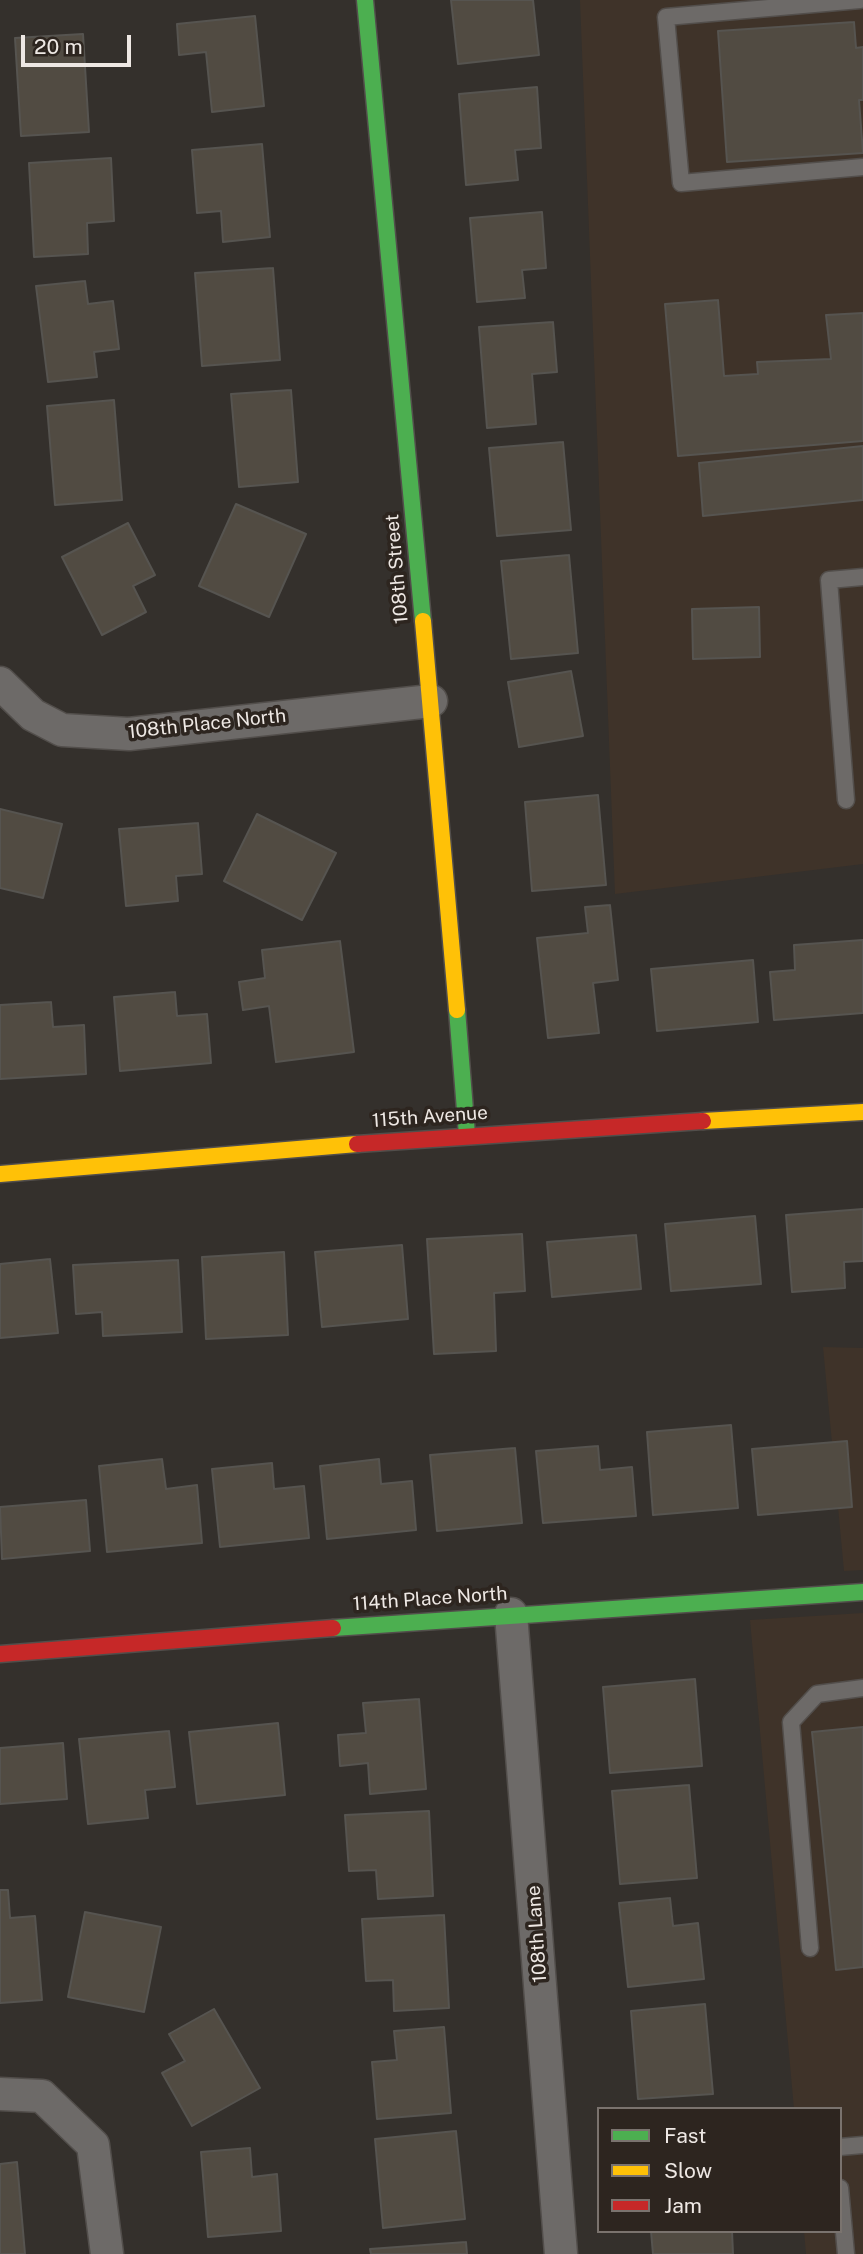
<!DOCTYPE html>
<style>
body{margin:0}
#map{position:relative;width:863px;height:2254px;overflow:hidden;background:#34302c;font-family:"Public Sans",sans-serif}
canvas{display:block}
.legend{position:absolute;left:597px;top:2107px;width:245px;height:126px;box-sizing:border-box;background:#2d251f;border:2px solid #7a736e;margin:0;padding:9px 12px;list-style:none;font-size:21px;color:#eee8e4}
.legend li{display:flex;align-items:center;gap:14px;height:35px}
.legend b{width:35px;border:2px solid #7a736e}
.scale{position:absolute;left:21px;top:35px;width:110px;height:32px;box-sizing:border-box;border:4px solid #eee8e4;border-top:0;padding-left:9px;font-size:21px;line-height:24px;white-space:nowrap;color:#eee8e4;-webkit-text-stroke:5px #2d251f;paint-order:stroke}
</style>
<div id="map">
<canvas width="863" height="2254"></canvas>
<ul class="legend">
<li><b style="height:9px;background:#4caf50"></b>Fast</li>
<li><b style="height:9px;background:#ffc107"></b>Slow</li>
<li><b style="height:9px;background:#c62828"></b>Jam</li>
</ul>
<div class="scale">20 m</div>
</div>
<script>
const context = document.querySelector('canvas').getContext('2d');
context.lineJoin = 'round';
function fill(path, color) {
  context.fillStyle = color;
  context.fill(path, 'evenodd');
}
function shape(rows) {
  const path = new Path2D();
  for (const r of rows) {
    path.moveTo(r[0], r[1]);
    for (let i = 2; i < r.length; i += 2) path.lineTo(r[i], r[i + 1]);
  }
  return path;
}
function trace(path, color, width, dash) {
  context.strokeStyle = color;
  context.lineWidth = width;
  context.lineCap = dash ? 'butt' : 'round';
  context.setLineDash(dash || []);
  context.stroke(path);
}
function write(font, color, halo, rows, align = 'center') {
  context.font = font + ' "Public Sans",sans-serif';
  context.lineWidth = 7;
  context.setLineDash([]);
  context.textBaseline = 'middle';
  context.strokeStyle = halo;
  context.fillStyle = color;
  for (const [text, x, y, turn = 0] of rows) {
    context.save();
    context.translate(x, y);
    context.rotate((+turn || 0) * Math.PI / 180);
    context.textAlign = isNaN(turn) ? turn : align;
    if (halo) context.strokeText(text, 0, 0);
    context.fillText(text, 0, 0);
    context.restore();
  }
}
const built = shape([
 [580,0,863,0,863,864,615,894],
 [823,1347,863,1348,863,1570,844,1571],
 [863,1613,863,2254,806,2254,804,2231,840,2231,840,2109,794,2109,750,1620]
]);
const building = shape([
 [451,0,533,0,539,55,458,64,451,0],
 [255,16,264,106,212,112,206,52,179,55,177,24,255,16],
 [854,22,856,48,863,47,863,100,859,100,863,153,727,162,718,31,854,22],
 [83,34,89,132,21,136,15,38,83,34],
 [537,87,541,148,515,150,518,180,466,185,459,94,537,87],
 [262,144,270,237,223,242,221,211,197,213,192,150,262,144],
 [111,158,114,221,87,223,88,254,34,257,29,163,111,158],
 [542,212,546,268,522,270,525,298,477,302,470,218,542,212],
 [273,268,280,360,202,366,195,273,273,268],
 [85,281,88,304,113,301,119,349,94,352,97,377,48,382,36,286,85,281],
 [718,300,724,376,758,374,757,362,831,359,826,315,863,313,863,441,678,456,665,304,718,300],
 [553,322,557,372,532,374,536,424,487,428,479,327,553,322],
 [291,390,298,482,239,487,231,394,291,390],
 [114,400,122,500,55,505,47,406,114,400],
 [563,442,571,530,497,536,489,448,563,442],
 [863,446,863,500,703,516,699,463,863,446],
 [236,504,306,534,269,617,199,586,236,504],
 [128,523,155,575,133,586,146,612,102,635,62,557,128,523],
 [569,555,578,653,511,659,501,561,569,555],
 [759,607,760,657,693,659,692,609,759,607],
 [571,671,583,736,519,747,508,682,571,671],
 [598,795,606,885,532,891,525,802,598,795],
 [0,809,62,824,43,898,0,888,0,809],
 [257,814,336,853,302,920,224,881,257,814],
 [198,823,202,874,176,876,178,901,126,906,119,829,198,823],
 [610,905,618,980,593,983,599,1033,548,1038,537,938,588,933,585,907,610,905],
 [863,940,863,1013,774,1020,770,972,795,970,794,945,863,940],
 [340,941,354,1052,276,1062,269,1006,243,1010,239,982,265,978,262,950,340,941],
 [753,960,758,1022,657,1031,651,969,753,960],
 [175,992,177,1016,207,1014,211,1063,120,1071,114,997,175,992],
 [51,1002,53,1027,84,1025,86,1074,0,1079,0,1005,51,1002],
 [863,1209,863,1261,844,1262,845,1288,792,1292,786,1215,863,1209],
 [755,1216,761,1284,671,1291,665,1224,755,1216],
 [522,1234,525,1291,494,1293,496,1351,434,1354,427,1239,522,1234],
 [636,1235,641,1289,552,1297,547,1242,636,1235],
 [402,1245,408,1319,322,1327,315,1252,402,1245],
 [284,1252,288,1335,206,1339,202,1257,284,1252],
 [50,1259,58,1333,0,1338,0,1264,50,1259],
 [178,1260,182,1332,103,1336,102,1312,76,1314,73,1265,178,1260],
 [731,1425,738,1508,653,1515,647,1432,731,1425],
 [847,1441,852,1507,758,1515,752,1449,847,1441],
 [598,1446,600,1470,632,1467,636,1516,543,1523,536,1451,598,1446],
 [515,1448,522,1523,437,1531,430,1455,515,1448],
 [162,1459,166,1489,197,1485,202,1543,107,1552,99,1466,162,1459],
 [379,1459,381,1484,412,1481,416,1530,327,1539,320,1466,379,1459],
 [272,1463,274,1489,304,1486,309,1538,220,1547,212,1469,272,1463],
 [86,1500,90,1551,2,1559,0,1507,86,1500],
 [695,1679,702,1766,610,1773,603,1687,695,1679],
 [419,1699,426,1789,370,1794,368,1763,340,1766,338,1735,366,1733,363,1703,419,1699],
 [278,1723,285,1795,197,1804,189,1732,278,1723],
 [863,1727,863,1967,836,1970,812,1732,863,1727],
 [169,1731,175,1787,145,1790,148,1818,88,1824,79,1739,169,1731],
 [63,1743,67,1799,0,1804,0,1748,63,1743],
 [689,1785,697,1878,620,1884,612,1791,689,1785],
 [429,1811,433,1896,378,1899,376,1870,349,1871,345,1815,429,1811],
 [0,1890,8,1890,10,1918,35,1916,42,2000,0,2003,0,1890],
 [670,1898,673,1926,698,1923,704,1979,628,1987,619,1903,670,1898],
 [85,1912,161,1927,144,2012,68,1997,85,1912],
 [444,1915,449,2008,394,2011,393,1980,366,1981,362,1919,444,1915],
 [705,2004,713,2094,638,2099,631,2011,705,2004],
 [214,2009,260,2088,192,2126,162,2073,185,2061,169,2034,214,2009],
 [444,2027,451,2113,377,2119,372,2062,397,2060,394,2031,444,2027],
 [456,2131,465,2219,383,2228,375,2139,456,2131],
 [250,2148,252,2177,277,2174,281,2231,208,2237,201,2152,250,2148],
 [17,2162,25,2254,0,2254,0,2164,17,2162],
 [651,2231,732,2231,733,2254,653,2254,651,2231],
 [466,2242,467,2254,371,2254,370,2249,466,2242]
]);
const lane = shape([
 [860,0,666,17,681,183,863,167],
 [846,800,829,580,863,577],
 [810,1948,791,1722,817,1694,863,1688],
 [840,2147,863,2145],
 [840,2188,846,2254]
]);
const street = shape([
 [0,683,33,715,62,730,129,734,431,701],
 [511,1614,561,2254],
 [0,2094,42,2096,93,2145,107,2254]
]);
const fast = shape([
 [365,0,423,621],
 [457,1010,467,1135],
 [333,1628,863,1592]
]);
const slow = shape([
 [423,621,457,1010],
 [703,1121,863,1112],
 [0,1174,357,1144]
]);
const jam = shape([
 [357,1144,703,1121],
 [0,1654,333,1628]
]);
const streetNames = [
 ["108th Street",397,569,-95],
 ["108th Place North",207,724,-6],
 ["115th Avenue",430,1117,-4],
 ["114th Place North",430,1599,-4],
 ["108th Lane",537,1934,-94]
];
fill(built, '#3f3329');
fill(building, '#514b42');
trace(building, '#565450', 2);
trace(lane, '#524e4b', 19);
trace(street, '#524e4b', 35);
trace(fast, '#524e4b', 19);
trace(slow, '#524e4b', 19);
trace(jam, '#524e4b', 19);
trace(lane, '#6d6a68', 16);
trace(street, '#6d6a68', 32);
trace(fast, '#4caf50', 16);
trace(slow, '#ffc107', 16);
trace(jam, '#c62828', 16);
write('19px', '#eee8e4', '#2d251f', streetNames);
</script>
